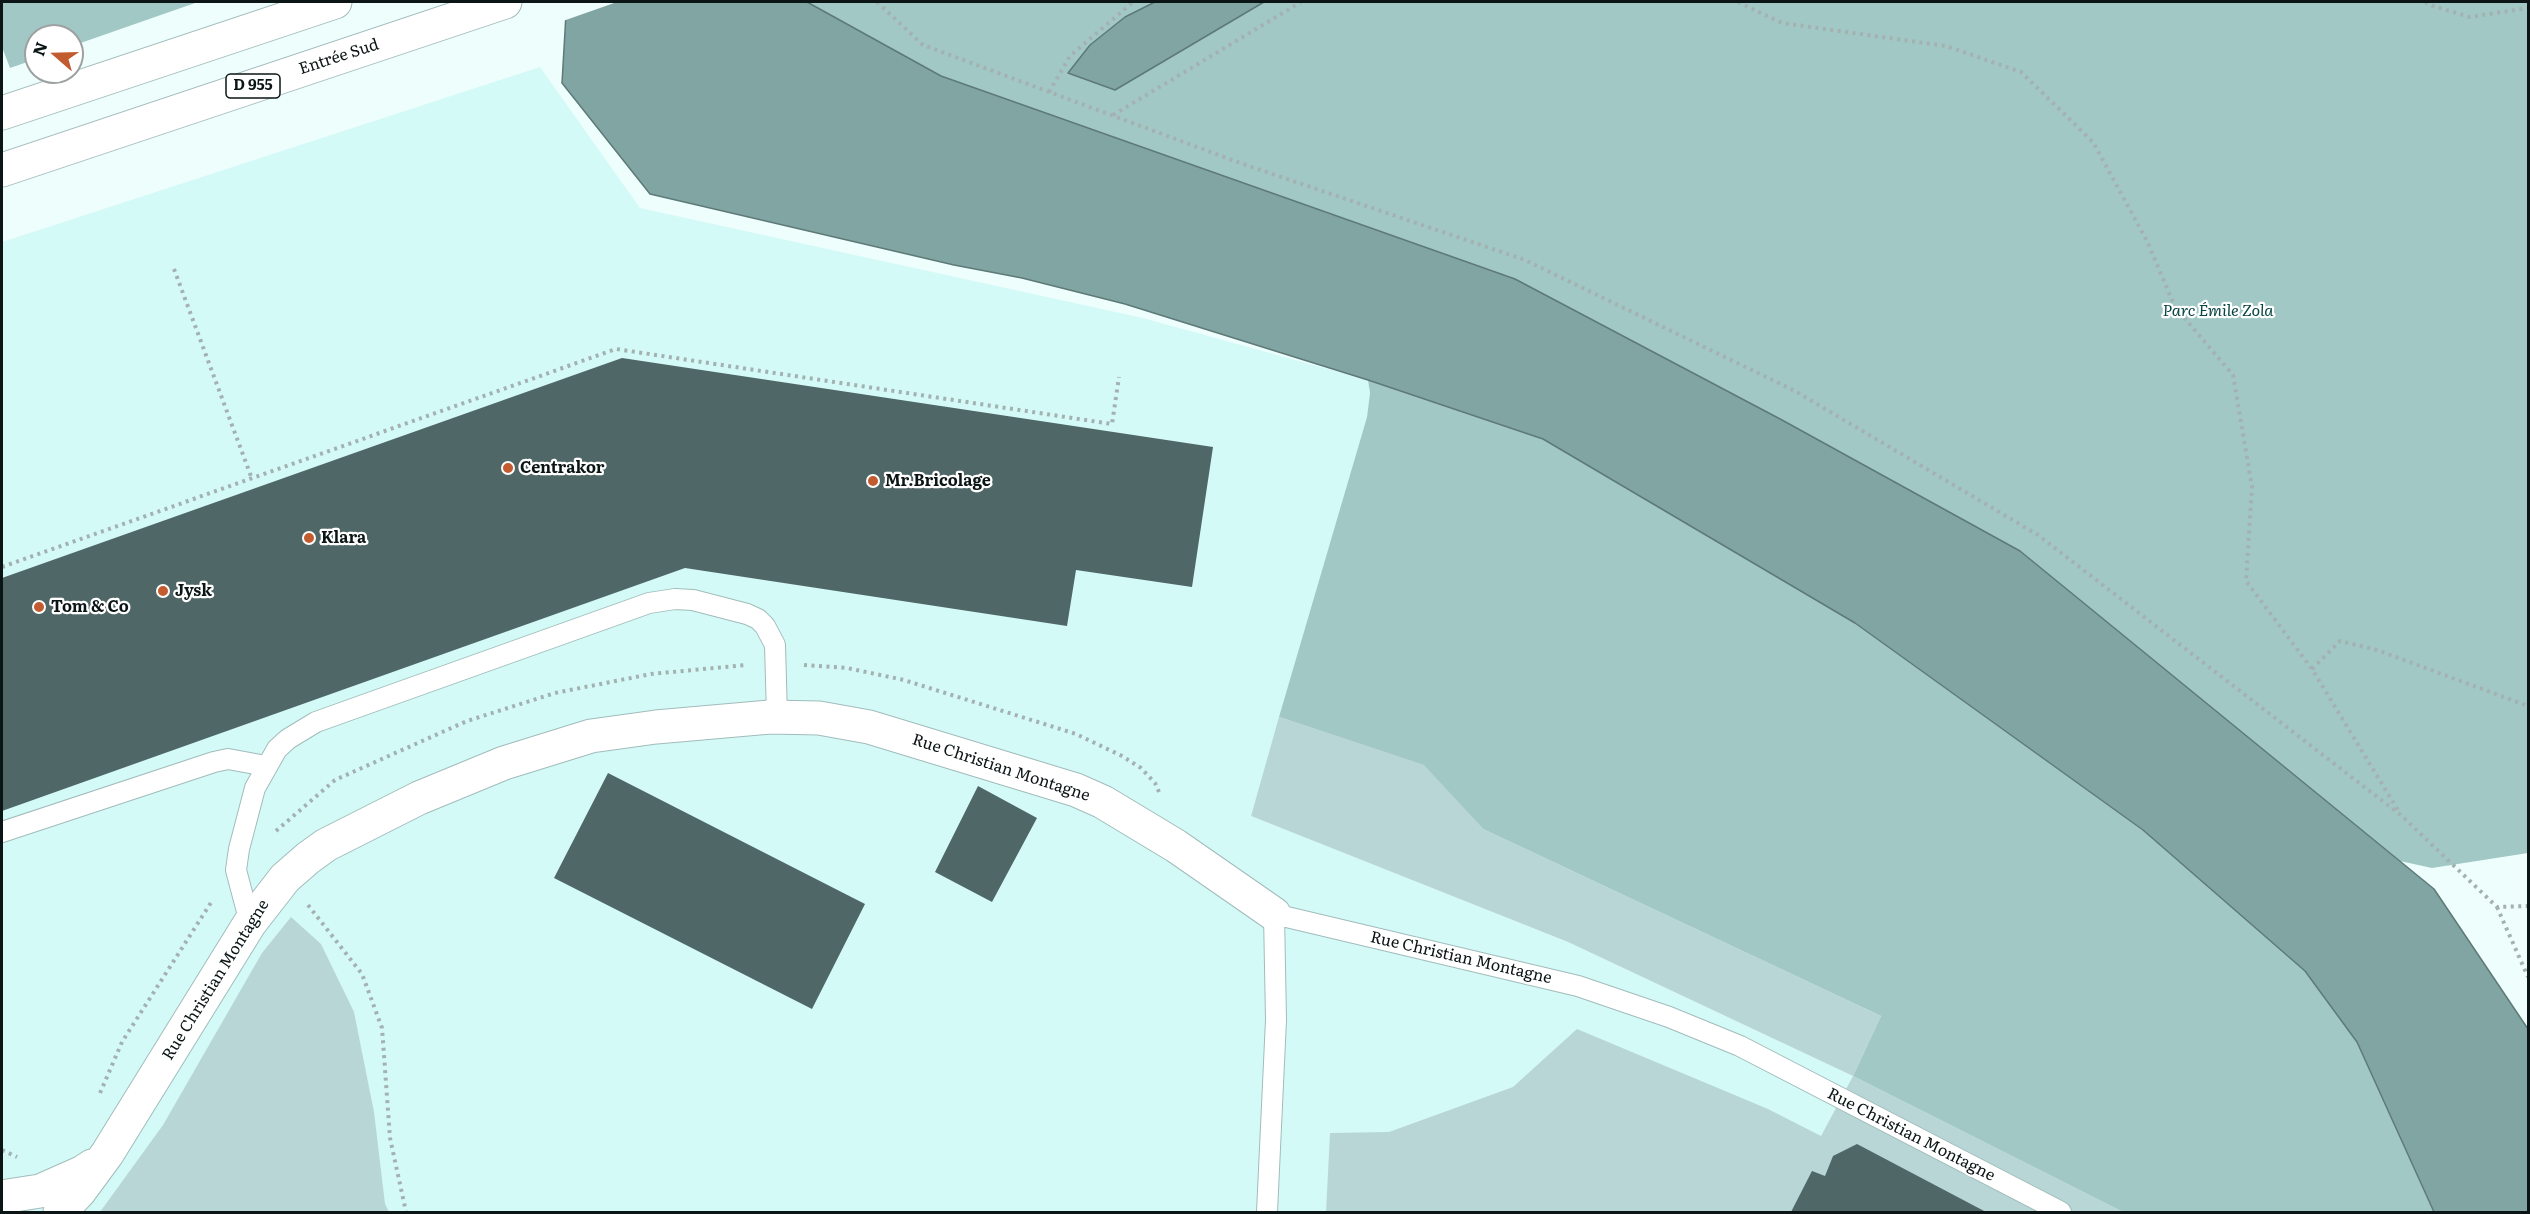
<!DOCTYPE html>
<meta charset="utf-8">
<style>
body{margin:0}
#map{position:relative;width:2530px;height:1214px;overflow:hidden;background:#eefefd;font-family:Literata,serif}
canvas{display:block}
.frame{position:absolute;inset:0;border:3px solid #0b1515;pointer-events:none}
.north{position:absolute;left:24px;top:24px;width:60px;height:60px;box-sizing:border-box;background:#fff;border:2px solid #9da1a1;border-radius:50%;rotate:290deg;font-size:16px;font-weight:700;line-height:24px;text-align:center;color:#0b1515}
.north::after{content:'';display:block;margin:auto;width:21px;height:27px;background:#c25b2f;clip-path:polygon(50% 0,100% 100%,50% 72%,0 100%)}
</style>
<div id="map">
<canvas width="2530" height="1214"></canvas>
<div class="frame"></div>
<div class="north">N</div>
</div>
<script>
const context = document.querySelector('canvas').getContext('2d');
context.lineJoin = 'round';
function fill(path, color) {
  context.fillStyle = color;
  context.fill(path, 'evenodd');
}
function shape(rows) {
  const path = new Path2D();
  for (const r of rows) {
    path.moveTo(r[0], r[1]);
    for (let i = 2; i < r.length; i += 2) path.lineTo(r[i], r[i + 1]);
  }
  return path;
}
function trace(path, color, width, dash) {
  context.strokeStyle = color;
  context.lineWidth = width;
  context.lineCap = dash ? 'butt' : 'round';
  context.setLineDash(dash || []);
  context.stroke(path);
}
function write(font, color, halo, rows, align = 'center') {
  context.font = font + ' Literata,serif';
  context.lineWidth = 4.5;
  context.setLineDash([]);
  context.textBaseline = 'middle';
  context.strokeStyle = halo;
  context.fillStyle = color;
  for (const [text, x, y, turn = 0] of rows) {
    context.save();
    context.translate(x, y);
    context.rotate((+turn || 0) * Math.PI / 180);
    context.textAlign = isNaN(turn) ? turn : align;
    if (halo) context.strokeText(text, 0, 0);
    context.fillText(text, 0, 0);
    context.restore();
  }
}
const built = shape([
 [540,67,640,208,1143,318,1368,380,1370,393,1367,417,1251,816,1568,942,1853,1076,1780,1212,2,1212,2,242]
]);
const green = shape([
 [1279,717,1425,765,1483,829,1881,1016,1853,1076,2123,1212,1326,1212,1330,1133,1389,1132,1513,1087,1577,1029,1768,1109,1821,1136,1853,1076,1568,942,1251,816],
 [291,917,321,944,354,1012,374,1112,385,1204,389,1212,100,1212,163,1125,262,953]
]);
const forest = shape([
 [2,2,198,2,72,46,72,36,36,36,36,59,10,68,2,47],
 [807,2,2528,2,2528,853,2432,868,2400,861,2266,752,1782,420,1515,279,941,76],
 [1368,380,1543,439,1855,623,2143,830,2305,971,2357,1042,2434,1212,2123,1212,1853,1076,1881,1016,1483,829,1424,765,1279,717,1367,417,1370,393]
]);
const water = shape([
 [563,2,807,2,941,76,1515,279,1782,420,2020,551,2434,889,2528,1029,2528,1212,2434,1212,2357,1042,2305,971,2143,830,1855,623,1543,439,1368,380,1125,304,1022,278,954,265,650,194,562,83,566,14,563,2],
 [1155,2,1264,2,1115,90,1068,73,1090,45,1125,17,1155,2]
]);
const pier = shape([
 [560,2,617,2,563,21]
]);
const building = shape([
 [622,358,1213,447,1192,587,1076,570,1067,626,685,568,2,811,2,578],
 [608,773,865,904,812,1009,554,878],
 [978,786,1037,818,992,902,935,872],
 [1857,1144,1986,1212,1791,1212,1812,1171,1825,1176,1833,1156]
]);
const path = shape([
 [877,2,923,45,1240,163,1525,260,1795,391,2038,535,2402,816,2497,907,2528,906],
 [1738,2,1782,23,1946,46,2021,72,2093,142,2147,241,2175,307,2233,375,2252,487,2246,581,2312,669,2399,812],
 [2425,2,2433,6,2470,17,2528,8],
 [1049,92,1070,56,1133,2],
 [1113,115,1301,2],
 [174,269,252,479],
 [2,567,616,349,1112,424,1119,377],
 [804,665,847,668,904,680,1076,734,1122,756,1141,768,1155,783,1159,792],
 [2312,669,2340,641,2377,650,2528,706],
 [276,831,335,780,467,721,555,693,651,674,746,665],
 [308,905,362,974,382,1028,390,1138,406,1212],
 [2497,907,2528,977],
 [100,1093,122,1042,212,901],
 [2,1150,17,1157]
]);
const lane = shape([
 [2,832,214,762,228,759,266,766],
 [250,923,236,870,239,849,255,788,277,749,288,739,316,722,649,603,675,599,693,600,747,614,758,619,765,626,775,645,777,716],
 [1267,1212,1276,1020,1274,914,1578,986,1669,1017,1740,1046,2061,1212]
]);
const street = shape([
 [2,1197,40,1191,83,1172,92,1166],
 [60,1212,79,1192,107,1154,250,923,285,878,308,858,326,845,419,798,504,763,591,736,656,727,770,717,819,718,869,727,1076,790,1103,802,1176,846,1274,914]
]);
const primary = shape([
 [2,113,335,2],
 [2,170,505,2]
]);
const markers = [
 [508,468,6,"#c25b2f"],
 [873,481,6,"#c25b2f"],
 [309,538,6,"#c25b2f"],
 [163,591,6,"#c25b2f"],
 [39,607,6,"#c25b2f"]
];
const shields = [
 [253,86,54]
];
const shieldNames = [
 ["D 955",253,86]
];
const streetNames = [
 ["Entrée Sud",339,57,-18],
 ["Rue Christian Montagne",1001,768,18],
 ["Rue Christian Montagne",1461,958,13],
 ["Rue Christian Montagne",216,980,-58],
 ["Rue Christian Montagne",1911,1135,27]
];
const parkNames = [
 ["Parc Émile Zola",2218,311]
];
const poiNames = [
 ["Centrakor",520,468],
 ["Mr.Bricolage",885,481],
 ["Klara",321,538],
 ["Jysk",175,591],
 ["Tom & Co",51,607]
];
fill(built, '#d4faf8');
fill(green, '#b8d6d5');
fill(forest, '#a2c8c6');
fill(water, '#80a5a3');
trace(water, '#5d7a78', 1.5);
fill(pier, '#eefefd');
fill(building, '#4f6766');
trace(lane, '#a1bcbb', 22);
trace(street, '#a1bcbb', 35);
trace(primary, '#a1bcbb', 35);
trace(path, '#a3b1b1', 4, [3, 4.5]);
trace(lane, '#fff', 20);
trace(street, '#fff', 33);
trace(primary, '#fff', 33);
for (const [x, y, r, color] of markers) {
  const dot = new Path2D();
  dot.arc(x, y, r, 0, 2 * Math.PI);
  context.fillStyle = color;
  context.fill(dot);
  trace(dot, '#fff', 2);
}
for (const [x, y, w] of shields) {
  const box = new Path2D();
  box.roundRect(x - w / 2, y - 12, w, 24, 4.5);
  context.fillStyle = '#fff';
  context.fill(box);
  trace(box, '#0b1515', 1.5);
}
write('bold 15px', '#0b1515', null, shieldNames);
write('16px', '#0b1515', '#fff', streetNames);
write('italic 16px', '#084443', '#fff', parkNames);
write('bold 16px', '#0b1515', '#fff', poiNames, 'left');
</script>
